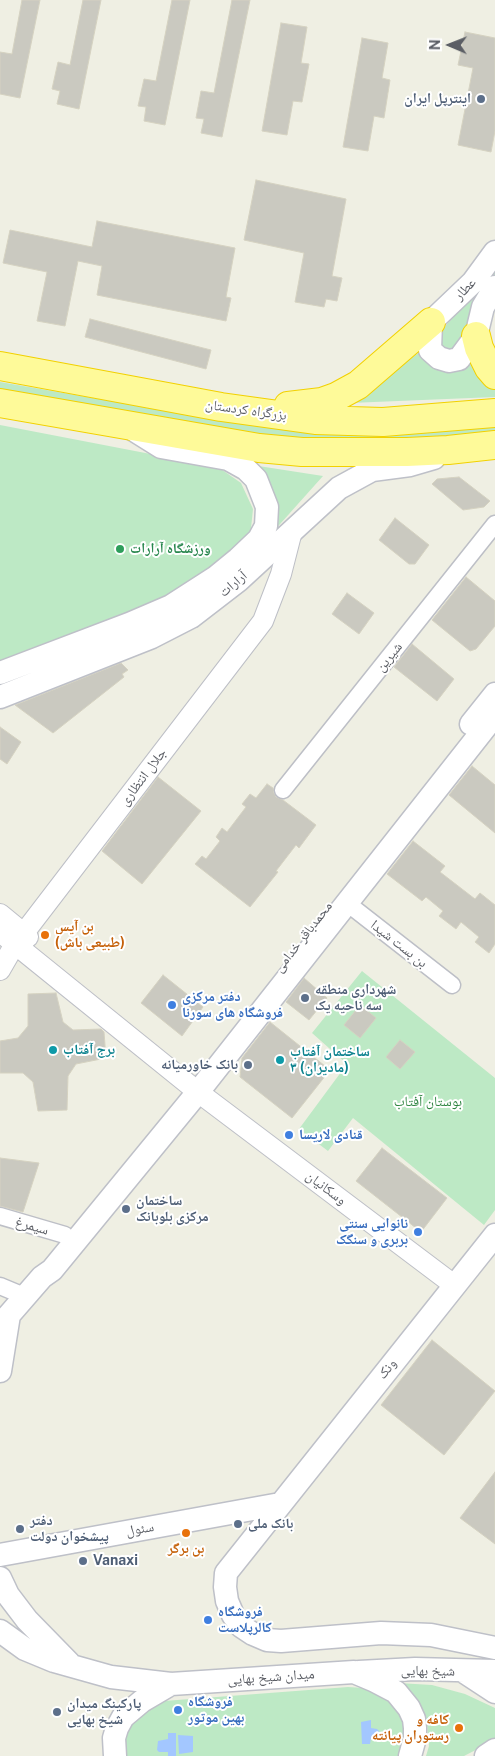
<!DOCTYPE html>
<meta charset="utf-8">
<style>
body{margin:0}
#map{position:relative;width:495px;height:1756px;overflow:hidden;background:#efefe3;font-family:"Public Sans",sans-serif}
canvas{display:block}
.north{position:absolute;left:425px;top:20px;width:50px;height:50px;-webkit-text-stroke:4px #fff;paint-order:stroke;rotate:271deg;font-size:14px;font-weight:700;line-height:20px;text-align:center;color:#5b5e65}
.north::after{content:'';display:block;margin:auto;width:18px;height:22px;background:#5b5e65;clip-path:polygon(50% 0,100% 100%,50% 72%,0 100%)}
</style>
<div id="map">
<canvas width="495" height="1756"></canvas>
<div class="north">N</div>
</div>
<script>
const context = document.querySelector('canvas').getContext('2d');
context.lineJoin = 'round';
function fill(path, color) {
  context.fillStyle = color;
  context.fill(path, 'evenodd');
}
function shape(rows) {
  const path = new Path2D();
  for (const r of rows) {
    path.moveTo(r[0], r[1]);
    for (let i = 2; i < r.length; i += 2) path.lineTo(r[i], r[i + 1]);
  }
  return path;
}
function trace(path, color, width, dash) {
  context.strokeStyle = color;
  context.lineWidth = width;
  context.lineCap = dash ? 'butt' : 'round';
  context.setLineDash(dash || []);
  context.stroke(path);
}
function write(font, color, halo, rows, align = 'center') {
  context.font = font + ' "Public Sans","Noto Naskh Arabic",sans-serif';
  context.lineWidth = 4;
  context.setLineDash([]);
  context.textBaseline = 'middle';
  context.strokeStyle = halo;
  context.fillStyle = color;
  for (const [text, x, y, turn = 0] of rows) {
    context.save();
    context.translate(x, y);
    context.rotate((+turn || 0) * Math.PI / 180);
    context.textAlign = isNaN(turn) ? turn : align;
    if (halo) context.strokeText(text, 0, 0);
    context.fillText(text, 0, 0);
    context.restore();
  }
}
const green = shape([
 [495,269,495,277,475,304,462,339,447,356,435,338],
 [421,351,462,367,475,363,495,388,495,397,350,403],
 [0,382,180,413,495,425,495,434,331,444,128,414,0,390],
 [0,425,218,467,241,483,253,509,250,538,169,601,0,668],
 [252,465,323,476,272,533],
 [362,971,495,1078,495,1210,484,1225,353,1118,328,1151,299,1129,347,1064,312,1033],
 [398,1683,432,1685,465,1694,495,1708,495,1740,464,1756,426,1756,429,1746,427,1724,420,1704,410,1692],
 [348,1687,364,1688,392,1702,400,1713,404,1730,398,1756,125,1756,126,1735,138,1715,150,1707,164,1701]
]);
const water = shape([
 [371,1720,371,1728,377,1729,379,1731,379,1735,375,1739,371,1738,370,1744,362,1744,361,1722],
 [168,1733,176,1733,176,1756,168,1756,168,1752,159,1752,157,1750,158,1741,168,1739],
 [178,1735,193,1736,193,1752,179,1754]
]);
const building = shape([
 [22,0,40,0,20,98,0,94,0,52,12,54,22,0],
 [83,0,101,0,79,109,57,104,60,91,52,89,58,62,70,65,83,0],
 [172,0,190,0,165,125,144,121,146,107,138,106,144,79,156,81,172,0],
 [232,0,250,0,222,137,201,133,204,119,196,118,201,91,214,93,232,0],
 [281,23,307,27,301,63,309,64,302,102,293,101,287,135,262,131,281,23],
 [465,32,495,38,495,131,491,152,458,145,473,68,458,65,465,32],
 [362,38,388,43,382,78,390,80,384,118,374,116,368,151,343,147,362,38],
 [256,180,346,199,332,276,342,278,337,301,326,299,324,307,295,302,304,253,244,240,256,180],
 [97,221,235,248,226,297,231,298,226,321,97,295,102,266,78,261,65,326,37,321,47,272,3,263,10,230,92,247,97,221],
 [90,319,211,350,206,369,85,337,90,319],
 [459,477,490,501,484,507,463,510,432,484,437,479,459,477],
 [395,518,429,545,415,564,409,564,379,540,395,518],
 [466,577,495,601,495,626,476,649,470,651,432,620,466,577],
 [347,593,374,613,359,634,332,614,347,593],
 [412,644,454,679,437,701,394,667,412,644],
 [121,663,128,670,122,674,124,677,53,733,15,705,121,663],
 [0,727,21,742,7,764,0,759,0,727],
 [472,766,495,785,495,833,449,795,472,766],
 [158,777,201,811,142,884,102,851,158,777],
 [267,784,273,788,274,793,276,797,283,800,316,825,299,848,296,845,276,871,278,872,250,907,195,864,202,856,206,859,220,841,216,837,222,828,227,832,246,807,242,804,250,794,256,798,267,784],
 [413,841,445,866,440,872,475,899,480,893,495,905,495,944,489,953,475,942,479,937,461,922,456,929,439,916,443,911,426,897,422,901,387,874,413,841],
 [163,975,203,1007,182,1036,141,1003,163,975],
 [304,978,327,998,309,1020,286,1002,304,978],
 [56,993,63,1022,73,1030,101,1029,104,1032,106,1058,76,1064,68,1076,67,1110,38,1111,33,1082,23,1073,0,1073,0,1041,18,1038,28,1026,28,994,56,993],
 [360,1005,376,1018,360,1038,344,1025,360,1005],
 [270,1022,330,1070,292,1118,240,1077,242,1058,270,1022],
 [400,1040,415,1052,400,1069,386,1057,400,1040],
 [382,1148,447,1198,421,1232,356,1181,382,1148],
 [0,1158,39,1163,23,1212,0,1206,0,1158],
 [432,1340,495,1391,444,1455,381,1405,432,1340],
 [495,1472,495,1544,460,1518,495,1472]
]);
const minor = shape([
 [283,790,495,524],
 [347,903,452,985],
 [0,1216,65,1235],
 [0,1286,24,1296]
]);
const tertiary = shape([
 [0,914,28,937],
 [0,932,198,1092,454,1285],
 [24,933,263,621,281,574,292,531],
 [0,970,15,944]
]);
const secondary = shape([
 [495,252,473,282,431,322,430,350,439,358,449,361,459,359,476,336,483,307,495,287],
 [0,673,129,624,171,606,216,577,238,559,259,539,266,526,267,507,256,479,246,469,228,459,161,447,129,427],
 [0,697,152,637,191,617,239,580,339,488,372,470,410,465,434,458],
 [471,724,495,694],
 [495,1235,226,1573,225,1587,227,1601,233,1615,241,1626,253,1634,267,1640,281,1641,381,1633,431,1635,495,1648],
 [0,1324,9,1315,42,1277,52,1270,198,1092,495,715],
 [0,1371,9,1315],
 [0,1555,280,1504],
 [0,1578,8,1595,27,1620,69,1663],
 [0,1631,25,1649,54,1661,111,1677,171,1684],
 [463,1671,495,1692],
 [359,1672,415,1669,495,1671],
 [115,1756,114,1738,117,1728,123,1717,142,1701,171,1684,354,1672,373,1680,396,1692,409,1708,414,1719,415,1728,415,1738,410,1756],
 [486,1756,495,1750]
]);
const trunk = shape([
 [476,336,479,348,489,368,495,375],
 [0,366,221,407,315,420,383,422,495,413],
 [0,403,259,448,302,452,407,452,448,450,495,445],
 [288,406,322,402,336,397,358,385,431,322]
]);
const markers = [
 [481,99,5,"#5c6f8a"],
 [120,549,5,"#2e9e5b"],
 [45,935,5,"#e8710a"],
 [305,998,5,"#5c6f8a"],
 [172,1005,5,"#3f7fe0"],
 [53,1050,5,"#0f9aa8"],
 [280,1060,5,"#0f9aa8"],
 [248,1065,5,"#5c6f8a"],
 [289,1135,5,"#3f7fe0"],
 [126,1209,5,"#5c6f8a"],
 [418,1232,5,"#3f7fe0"],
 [238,1524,5,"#5c6f8a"],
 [20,1529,5,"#5c6f8a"],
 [186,1533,5,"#e8710a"],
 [83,1561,5,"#5c6f8a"],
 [208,1620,5,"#3f7fe0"],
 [178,1710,5,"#3f7fe0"],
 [57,1712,5,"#5c6f8a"],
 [459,1728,5,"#e8710a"]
];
const serviceNames = [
 ["اینترپل ایران",471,99,"right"],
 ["شهرداری منطقه",315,990],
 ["سه ناحیه یک",315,1006],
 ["بانک خاورمیانه",238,1065,"right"],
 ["ساختمان",136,1201],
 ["مرکزی بلوبانک",136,1217],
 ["دفتر",30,1521],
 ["پیشخوان دولت",30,1537],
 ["بانک ملی",248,1524],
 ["Vanaxi",93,1561],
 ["پارکینگ میدان",67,1704],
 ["شیخ بهایی",67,1720]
];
const streetNames = [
 ["عطار",465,289,-46],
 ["بزرگراه کردستان",246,410,8],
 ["آرارات",233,584,-40],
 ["شیرین",389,657,-51],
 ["جلال انتظاری",143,777,-53],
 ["محمدباقر خدامی",303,937,-52],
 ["بن بست شیدا",399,944,38],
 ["وسکانیان",326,1188,37],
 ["سیمرغ",32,1226,16],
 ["ونک",387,1369,-52],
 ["سئول",140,1529,-10],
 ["شیخ بهایی",428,1671,1],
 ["میدان شیخ بهایی",271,1677,-4]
];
const leisureNames = [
 ["ورزشگاه آرارات",130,549]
];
const foodNames = [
 ["بن آیس",55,927],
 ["(طبیعی باش)",55,943],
 ["بن برگر",186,1549,"center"],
 ["کافه و",449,1720,"right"],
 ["رستوران پیانته",449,1736,"right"]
];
const shopNames = [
 ["دفتر مرکزی",182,997],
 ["فروشگاه های سورنا",182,1013],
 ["قنادی لاریسا",299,1135],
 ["نانوایی سنتی",408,1224,"right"],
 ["بربری و سنگک",408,1240,"right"],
 ["فروشگاه",218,1612],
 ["کالرپلاست",218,1628],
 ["فروشگاه",188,1702],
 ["بهین موتور",188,1718]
];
const cultureNames = [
 ["برج آفتاب",63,1050],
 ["ساختمان آفتاب",290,1052],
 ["۳ (مادیران)",290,1068]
];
const parkNames = [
 ["بوستان آفتاب",428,1102]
];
fill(green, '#bde9c5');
fill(water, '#a3c7ff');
fill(building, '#cac9c0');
trace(building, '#d5d2c1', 1);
trace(minor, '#bdbfc6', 19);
trace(tertiary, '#bdbfc6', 22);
trace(secondary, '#bec0c8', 25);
trace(trunk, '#f2d100', 30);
trace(minor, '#fff', 16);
trace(tertiary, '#fff', 20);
trace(secondary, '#fff', 22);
trace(trunk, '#fefa99', 28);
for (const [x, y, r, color] of markers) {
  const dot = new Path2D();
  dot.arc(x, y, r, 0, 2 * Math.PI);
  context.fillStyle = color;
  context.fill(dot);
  trace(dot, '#fff', 2);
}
write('bold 14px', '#4e5e75', '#fff', serviceNames, 'left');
write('14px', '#5b5e65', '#fff', streetNames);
write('bold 14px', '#27864d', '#fff', leisureNames, 'left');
write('bold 14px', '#c56008', '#fff', foodNames, 'left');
write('bold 14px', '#366cbe', '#fff', shopNames, 'left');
write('bold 14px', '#0d838f', '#fff', cultureNames, 'left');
write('14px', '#2c833f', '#fff', parkNames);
</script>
